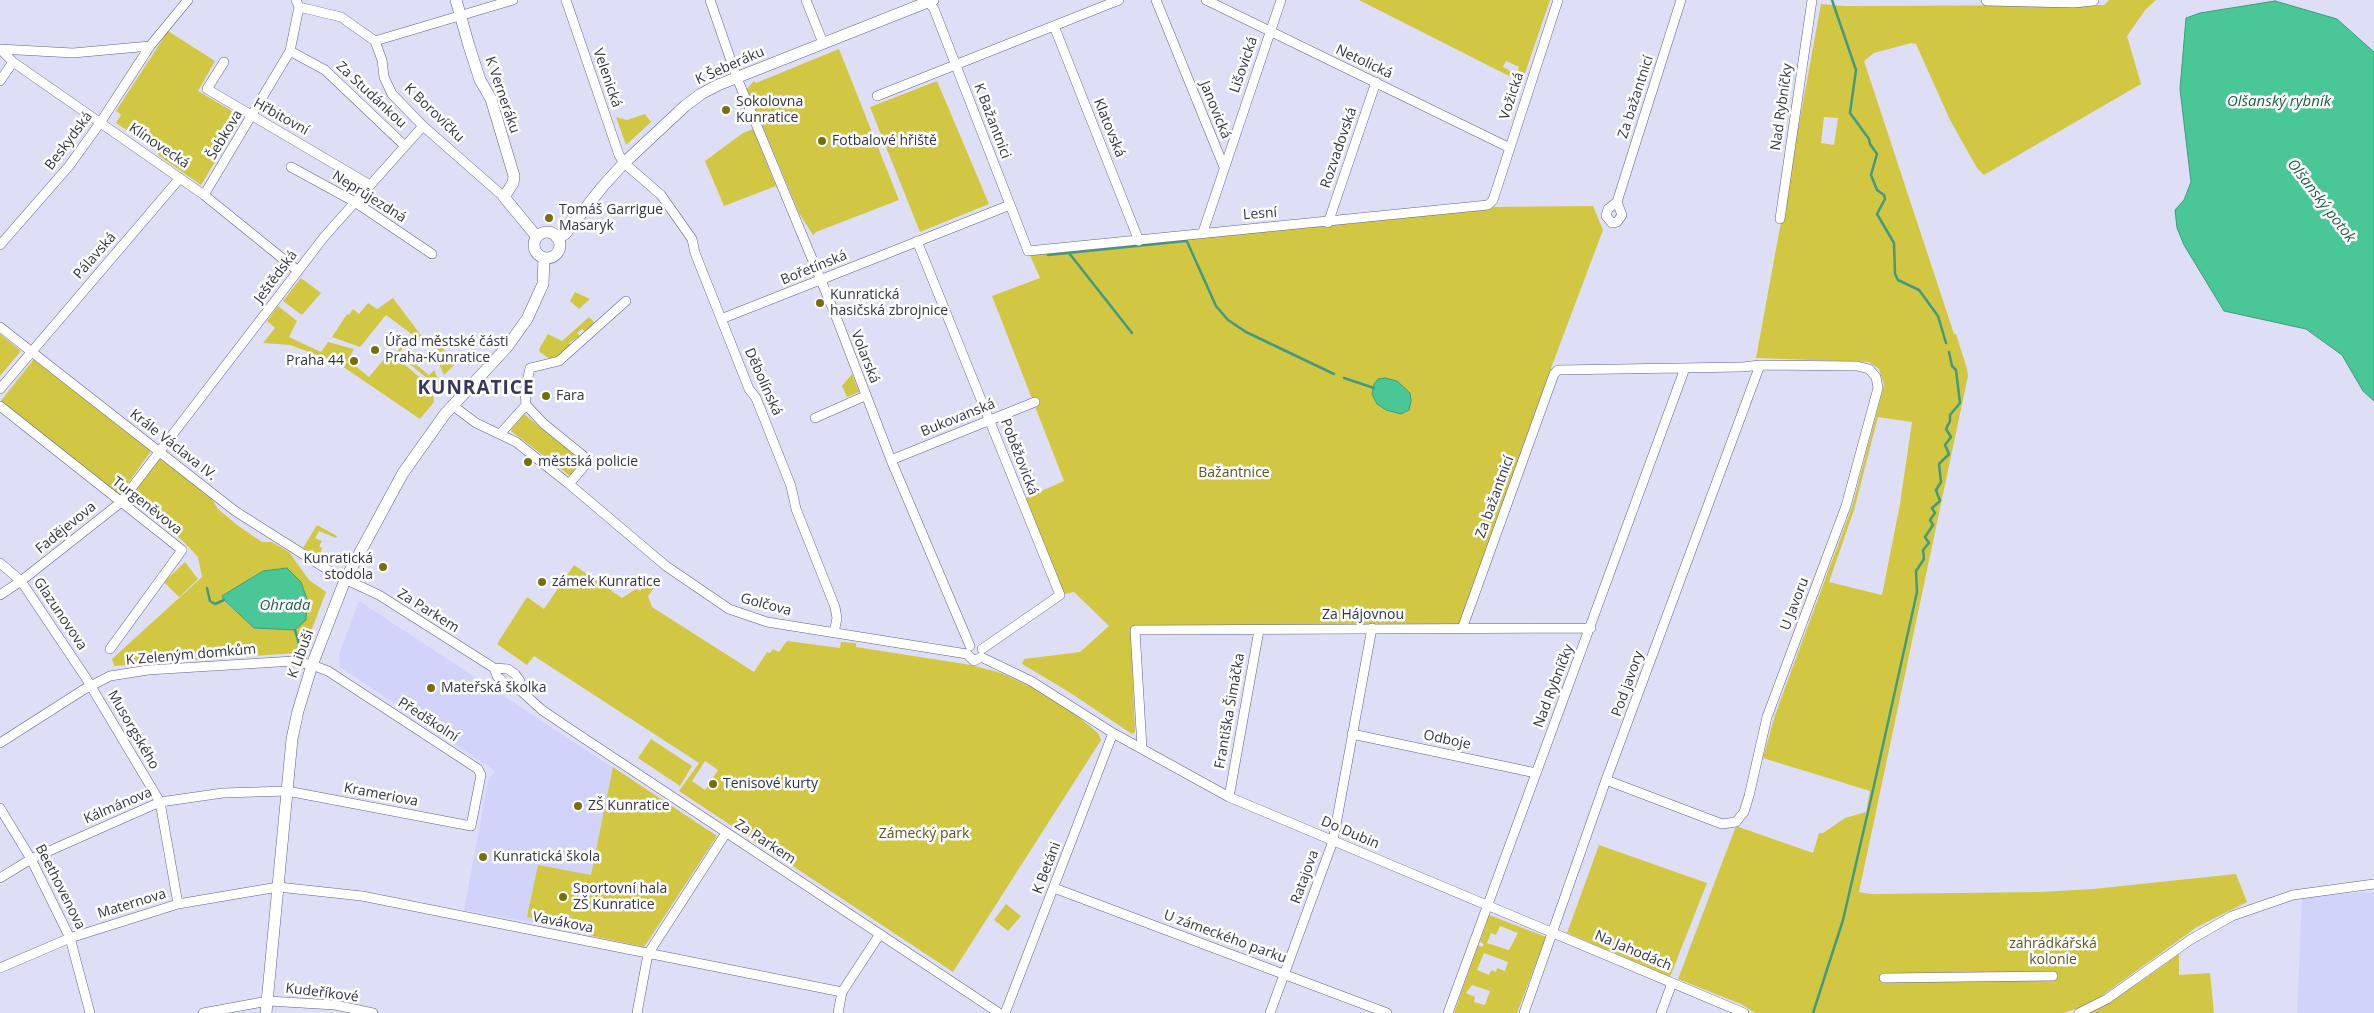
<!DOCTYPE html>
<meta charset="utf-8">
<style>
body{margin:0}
canvas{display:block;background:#dedff6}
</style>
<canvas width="2374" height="1013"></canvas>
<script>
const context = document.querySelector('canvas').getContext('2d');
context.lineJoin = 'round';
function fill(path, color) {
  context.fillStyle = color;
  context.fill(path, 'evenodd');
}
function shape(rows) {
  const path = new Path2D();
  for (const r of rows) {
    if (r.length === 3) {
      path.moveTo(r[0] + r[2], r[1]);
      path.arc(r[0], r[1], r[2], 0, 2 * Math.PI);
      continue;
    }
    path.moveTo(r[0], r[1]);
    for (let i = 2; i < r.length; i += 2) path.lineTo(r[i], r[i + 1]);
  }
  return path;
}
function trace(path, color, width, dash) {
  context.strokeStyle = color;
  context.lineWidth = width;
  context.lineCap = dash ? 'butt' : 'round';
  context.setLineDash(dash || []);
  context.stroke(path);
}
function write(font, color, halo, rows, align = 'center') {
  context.font = font + ' "Open Sans",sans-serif';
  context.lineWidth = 5;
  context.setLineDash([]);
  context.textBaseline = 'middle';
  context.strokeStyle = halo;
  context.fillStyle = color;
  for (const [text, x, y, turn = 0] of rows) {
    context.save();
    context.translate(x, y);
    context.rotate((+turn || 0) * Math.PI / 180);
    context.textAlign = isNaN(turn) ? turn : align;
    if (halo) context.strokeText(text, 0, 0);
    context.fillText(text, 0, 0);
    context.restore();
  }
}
const built = shape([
 [359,601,717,836,647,944,464,910,488,781,495,771,340,667,339,654],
 [2374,892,2374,1013,2297,1013,2302,896]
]);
const green = shape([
 [1359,0,1550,0,1522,82,1517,74,1519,67,1506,61,1503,67,1512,72,1509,76],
 [2109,0,2156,0,2146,9,2127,36,2141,84,1984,175,1977,168,1950,120,1916,44,1911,43,1874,53,1864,61,1954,334,1956,334,1967,369,1968,376,1859,892,1871,894,2039,892,2093,889,2236,874,2247,902,2197,927,2089,1005,2063,1013,1755,1013,1741,1004,1678,979,1736,826,1813,853,1819,833,1823,833,1845,818,1866,812,1870,791,1763,758,1775,715,1852,507,1884,385,1879,369,1869,362,1756,358,1821,4,1845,6,2104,5],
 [1824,117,1838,118,1834,145,1821,143],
 [1878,417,1912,422,1900,504,1882,595,1829,582,1854,510],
 [168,31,215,61,198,91,242,117,201,185,158,155,159,152,116,123,121,115,116,111],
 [839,49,899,200,816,232,813,235,799,213,747,89,754,81,756,83],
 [937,81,989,204,920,232,870,107],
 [645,114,651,122,626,145,616,117,627,120],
 [753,129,776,186,724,206,705,161,743,133],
 [1593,206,1603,230,1551,368,1554,374,1462,629,1131,630,1135,732,1132,734,1069,692,1022,664,1024,659,1080,652,1109,626,1074,592,1060,595,1021,500,1064,481,992,296,1040,278,1028,251,1328,223,1347,224,1486,207],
 [301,278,321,293,302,315,283,301],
 [575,292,590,299,579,309,570,301],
 [393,298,423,338,421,341,386,315,360,347,332,337,347,314,349,315,353,309,359,314,368,303,377,309],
 [278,306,297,321,289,337,321,352,328,342,354,349,348,360,369,377,390,352,432,388,434,402,420,419,336,362,290,345,263,343,275,328,267,321],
 [589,317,597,325,588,334,582,329,577,333,580,336,569,343,572,348,557,358,550,359,540,352,539,349,548,334,562,341],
 [0,334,21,351,0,376],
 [403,344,404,346,400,352,429,375,434,370,438,379,446,387,438,387,396,353],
 [441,346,455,364,444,375,439,364,443,358,435,352],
 [34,359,151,451,119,496,0,402],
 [852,374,859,392,847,397,842,386],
 [524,414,577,457,579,463,570,476,511,431,512,428],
 [160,458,212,499,218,509,237,525,262,542,272,542,289,552,309,580,326,592,305,647,296,653,114,666,112,659,202,577,198,557,182,540,129,499],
 [287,568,301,582,307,599,295,630,254,628,224,601,222,596,263,571],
 [317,525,337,536,336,538,319,531,315,538,322,541,319,546,322,548,319,557,303,548],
 [185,562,198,579,179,597,164,582],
 [574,565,622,598,636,589,640,591,652,576,659,581,648,596,652,607,754,672,767,652,770,653,773,649,779,652,787,641,840,648,841,642,856,643,856,647,971,665,1001,673,1036,689,1076,715,1098,733,1101,740,953,972,679,791,699,763,534,656,527,665,497,644,527,597,544,609],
 [705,761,718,770,705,790,692,781],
 [651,739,692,766,680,786,638,758],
 [613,767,717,836,644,947,588,935,589,929,527,917,538,865,591,875],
 [1599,845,1707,883,1670,977,1567,933],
 [1006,904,1021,916,1008,931,994,920],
 [1489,915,1546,937,1517,1013,1454,1013,1478,945,1482,947,1484,944,1480,942],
 [1500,926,1518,933,1509,950,1487,943,1491,933,1496,935],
 [1484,953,1508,962,1505,971,1497,968,1496,972,1491,970,1489,975,1477,970],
 [1472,985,1490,991,1485,1005,1474,1002,1475,997,1466,993],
 [2179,954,2179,975,2210,973,2214,1013,2087,1013,2140,982]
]);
const water = shape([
 [2275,1,2337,19,2374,52,2374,401,2363,391,2342,355,2306,329,2224,311,2184,245,2177,228,2175,210,2184,200,2191,182,2180,89,2186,18,2200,13,2275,1],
 [1385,378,1397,381,1410,393,1411,401,1409,410,1401,414,1386,410,1377,404,1372,394,1374,384,1378,379,1385,378],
 [287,568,301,582,307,599,306,620,295,630,254,628,224,600,222,596,263,571,287,568]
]);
const stream = shape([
 [1832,0,1856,70,1850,113,1869,139,1870,144,1877,154,1871,175,1877,190,1884,195,1885,199,1877,214,1894,243,1895,274,1898,280,1919,290,1938,316,1946,343],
 [1185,237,1216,306,1228,320,1246,332,1334,374],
 [1069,253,1132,333],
 [1048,255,1186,241],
 [1344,378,1374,388],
 [207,588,210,601,215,604,224,600],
 [295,630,299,644],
 [1813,1013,1843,920,1873,790,1917,592,1916,571,1924,559,1923,550,1929,543,1925,537,1933,525,1930,520,1935,513,1932,508,1940,501,1936,490,1941,482,1939,464,1949,454,1945,445,1951,437,1946,429,1950,421,1950,415,1960,403,1956,370,1952,366,1949,352]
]);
const minor = shape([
 [296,0,299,7,341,17,375,41,382,60,384,77,392,94,423,126,504,197],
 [566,0,619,155,624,163,661,195,692,239,695,253,749,389,756,398,791,486,796,509,835,607,837,618,834,633],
 [710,0,737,78,835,314,891,460,970,646],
 [806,0,823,43],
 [927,0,934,9,1028,251,1488,205,1493,200,1558,0],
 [1156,0,1224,167],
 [1206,0,1510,148],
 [1054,26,1139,241],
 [375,41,513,0],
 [0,49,13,62,204,195,298,271],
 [0,49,73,53,150,46,188,0],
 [290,51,325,70,405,146],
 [224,62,207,89,370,185],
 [0,81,13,62],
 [877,96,1119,0],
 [291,167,355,202,432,254],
 [204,195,290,51,299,7],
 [1617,202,1622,215,1617,222,1612,223,1606,216,1608,209,1617,202,1681,0],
 [1780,219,1812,0],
 [1328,223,1376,82],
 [1203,232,1281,0],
 [917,241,1060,595,982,649],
 [0,245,69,166,100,123,150,46],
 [721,319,1010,205],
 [0,327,235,511,336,575,379,595,494,668,497,676,507,686,520,690,542,710,573,731,999,1013],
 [0,389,180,178],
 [452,405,476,423,516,442,569,484,666,566,729,609,767,622,967,654],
 [526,405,544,424,586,458,586,464,569,484],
 [0,406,182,550,110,649],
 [815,418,865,396],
 [500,434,526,405,525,391,530,368,559,361,626,301],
 [891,460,1035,402],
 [0,563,21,581,86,678,160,802,178,904],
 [0,595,21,581,120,503,324,237,423,126],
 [1462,629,1554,374,1558,370,1741,367],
 [967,654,974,661,981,657],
 [981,657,1031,681,1113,733,1229,797,1744,1013],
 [494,668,508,669,515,674,520,681,520,690],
 [1352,734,1536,773],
 [0,743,83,690,110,676,148,670,294,661,312,665,328,671,478,769,481,775,471,826,287,791,223,793,160,802,31,859,0,878],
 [1142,748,1135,630,1591,628],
 [1606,780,1722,824,1736,822,1744,812,1749,796,1767,717,1846,506,1878,388,1876,377,1869,369,1857,366,1760,365,1743,367],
 [1229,797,1259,630],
 [0,808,31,859,70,938,90,1013],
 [1054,888,1387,1013],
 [0,968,70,938,178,904,278,887,362,896,842,992],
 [1884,978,2053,976],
 [203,1013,268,1001,335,1005,373,1013],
 [637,1013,648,954,726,833],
 [838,1013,842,992,880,934],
 [1005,1013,1113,733],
 [1270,1013,1333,841,1372,628],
 [1448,1013,1685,368],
 [1524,1013,1606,780,1760,365],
 [1661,1013,1672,983],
 [2079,1013,2107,999,2190,940,2232,916,2293,895,2374,884]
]);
const tertiary = shape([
 [456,0,469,46,480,80,491,99,514,176,513,183,504,197,537,237],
 [1987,0,2074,2,2093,0],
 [547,245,13],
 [557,238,565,234,603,186,624,163,685,106,701,94,718,85,933,0],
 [266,1013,292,739,298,711,312,665,345,580,403,473,445,414,507,347,527,319,543,284,544,258]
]);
const markers = [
 [726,110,5,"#776f0e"],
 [822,141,5,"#776f0e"],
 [549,218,5,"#776f0e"],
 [820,303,5,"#776f0e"],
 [375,350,5,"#776f0e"],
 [354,361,5,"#776f0e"],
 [546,396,5,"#776f0e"],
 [528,462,5,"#776f0e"],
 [383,567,5,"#776f0e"],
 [542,582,5,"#776f0e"],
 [431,688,5,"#776f0e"],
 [713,784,5,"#776f0e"],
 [578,806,5,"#776f0e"],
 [483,857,5,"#776f0e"],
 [563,897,5,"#776f0e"]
];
const streetNames = [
 ["Netolická",1364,62,25],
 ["Lišovická",1244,65,-71],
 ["K Šeberáku",730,66,-24],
 ["Velenická",607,78,71],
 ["Za Studánkou",371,95,43],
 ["K Verneráku",502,95,71],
 ["Vožická",1512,96,-72],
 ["Za bažantnicí",1636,97,-72],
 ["Nad Rybníčky",1782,107,-82],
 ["Janovická",1215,110,68],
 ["K Borovíčku",434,113,44],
 ["Hřbitovní",281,117,29],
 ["K Bažantnici",992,121,69],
 ["Klatovská",1109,128,68],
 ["Šebkova",225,135,-59],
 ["Beskydská",69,141,-53],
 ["Klínovecká",159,146,34],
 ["Rozvadovská",1339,148,-71],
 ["Neprůjezdná",369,197,32],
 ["Lesní",1260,214,-4],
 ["Pálavská",95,256,-49],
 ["Bořetínská",814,268,-22],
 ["Ještědská",276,277,-53],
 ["Volarská",865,357,69],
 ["Děbolínská",763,382,66],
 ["Bukovanská",958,418,-22],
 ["Krále Václava IV.",173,445,38],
 ["Poběžovická",1019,457,69],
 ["Za bažantnicí",1495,497,-70],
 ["Turgeněvova",147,506,38],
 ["Fadějevova",66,528,-39],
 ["U Javoru",1795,604,-69],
 ["Golčova",766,605,15],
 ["Za Parkem",428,611,32],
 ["Glazunovova",60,614,56],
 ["Za Hájovnou",1363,615],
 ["K Libuši",301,654,-70],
 ["K Zeleným domkům",191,655,-5],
 ["Pod javory",1628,684,-70],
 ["Nad Rybníčky",1554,686,-69],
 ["Františka Šimáčka",1230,711,-80],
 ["Předškolní",428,720,33],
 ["Musorgského",133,730,60],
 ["Odboje",1447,740,12],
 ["Krameriova",381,795,11],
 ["Kálmánova",118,806,-23],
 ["Do Dubin",1350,833,23],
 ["Za Parkem",765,842,33],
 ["K Betáni",1047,868,-69],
 ["Ratajova",1305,877,-70],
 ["Beethovenova",60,887,63],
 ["Maternova",132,904,-17],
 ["Vavákova",563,923,11],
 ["U zámeckého parku",1225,937,20],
 ["Na Jahodách",1633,951,23],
 ["Kudeříkové",322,993,7]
];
const poiNames = [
 ["Sokolovna",736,102],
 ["Kunratice",736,118],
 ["Fotbalové hřiště",832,141],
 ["Tomáš Garrigue",559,210],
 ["Masaryk",559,226],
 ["Kunratická",830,295],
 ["hasičská zbrojnice",830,311],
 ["Úřad městské části",385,342],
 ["Praha-Kunratice",385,358],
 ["Praha 44",344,361,"right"],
 ["Fara",556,396],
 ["městská policie",538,462],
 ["Kunratická",373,559,"right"],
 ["stodola",373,575,"right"],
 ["zámek Kunratice",552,582],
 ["Mateřská školka",441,688],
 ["Tenisové kurty",723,784],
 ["ZŠ Kunratice",588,806],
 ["Kunratická škola",493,857],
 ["Sportovní hala",573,889],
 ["ZŠ Kunratice",573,905]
];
const parkNames = [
 ["Bažantnice",1234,473],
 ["Zámecký park",924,834],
 ["zahrádkářská",2053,944],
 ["kolonie",2053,960]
];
const waterNames = [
 ["Olšanský rybník",2279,102],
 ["Olšanský potok",2321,201,52],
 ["Ohrada",285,606]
];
const districtNames = [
 ["KUNRATICE",476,389]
];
fill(built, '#d2d3fa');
fill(green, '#d2c742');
fill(water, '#49c797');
trace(water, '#429a80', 1);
trace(stream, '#429a80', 2.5);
trace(minor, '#605f91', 10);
trace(tertiary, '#605f91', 12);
trace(minor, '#fff', 9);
trace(tertiary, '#fff', 11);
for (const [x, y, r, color] of markers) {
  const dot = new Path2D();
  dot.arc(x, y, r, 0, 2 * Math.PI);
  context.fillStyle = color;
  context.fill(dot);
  trace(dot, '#fff', 2);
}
write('14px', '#323249', '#fff', streetNames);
write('14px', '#323249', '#fff', poiNames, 'left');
write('14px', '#5c571d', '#fff', parkNames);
write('italic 15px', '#1d5e46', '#fff', waterNames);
context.letterSpacing = '1px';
write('bold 19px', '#383563', '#fff', districtNames);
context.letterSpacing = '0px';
</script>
